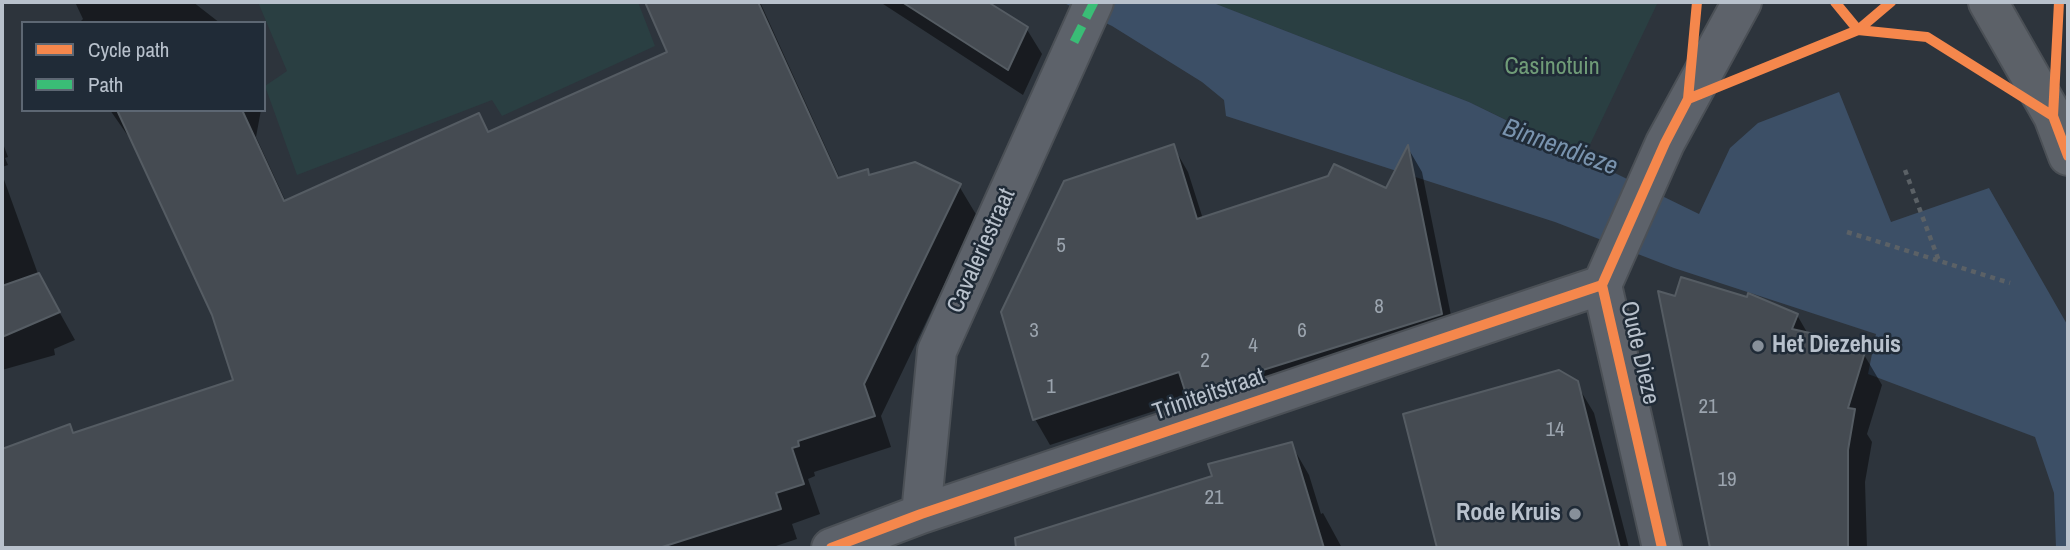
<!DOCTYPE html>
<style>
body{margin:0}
#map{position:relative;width:2070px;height:550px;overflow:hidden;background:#2d343c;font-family:"Archivo Narrow",sans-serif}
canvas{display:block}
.frame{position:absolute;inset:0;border:4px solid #b8c1cc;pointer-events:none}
.legend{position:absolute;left:21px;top:21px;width:245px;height:91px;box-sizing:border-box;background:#202b37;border:2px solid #5d6773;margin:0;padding:9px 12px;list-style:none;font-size:21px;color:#b8c1cc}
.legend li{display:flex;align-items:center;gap:14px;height:35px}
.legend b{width:35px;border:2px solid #5d6773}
</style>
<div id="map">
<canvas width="2070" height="550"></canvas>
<div class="frame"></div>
<ul class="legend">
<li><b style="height:9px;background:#f5874c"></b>Cycle path</li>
<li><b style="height:9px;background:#3abd76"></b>Path</li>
</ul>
</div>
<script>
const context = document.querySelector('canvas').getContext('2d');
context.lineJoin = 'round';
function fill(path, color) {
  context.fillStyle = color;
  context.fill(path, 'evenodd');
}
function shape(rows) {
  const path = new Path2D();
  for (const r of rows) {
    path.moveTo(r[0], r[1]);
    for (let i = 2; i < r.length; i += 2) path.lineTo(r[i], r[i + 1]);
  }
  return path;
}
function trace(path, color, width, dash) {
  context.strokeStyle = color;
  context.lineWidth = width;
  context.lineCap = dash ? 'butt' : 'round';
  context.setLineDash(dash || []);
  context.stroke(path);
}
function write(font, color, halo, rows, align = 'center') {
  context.font = font + ' "Archivo Narrow",sans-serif';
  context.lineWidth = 5;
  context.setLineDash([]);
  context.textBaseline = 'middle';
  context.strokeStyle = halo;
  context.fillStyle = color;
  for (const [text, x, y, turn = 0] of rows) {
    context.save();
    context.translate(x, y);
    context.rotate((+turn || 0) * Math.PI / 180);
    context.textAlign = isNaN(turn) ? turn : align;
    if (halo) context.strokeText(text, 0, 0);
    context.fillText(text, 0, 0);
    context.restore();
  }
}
const green = shape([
 [258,2,638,2,655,46,502,116,492,100,297,175,265,86,287,71],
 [1211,2,1658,2,1584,157,1469,102]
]);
const water = shape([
 [1062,2,1211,2,1469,102,1699,214,1730,148,1758,123,1839,92,1891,222,1989,188,2068,326,2068,548,2056,548,2054,493,2035,437,1868,374,1876,334,1674,268,1555,222,1226,116,1224,100,1202,82,1112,26]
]);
const shadow = shape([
 [75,2,193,2,220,23,79,23,83,19],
 [661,2,760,2,840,179,867,171,870,176,959,186,977,216,881,416,891,447,814,472,815,476,808,479,820,514,792,524,797,539,770,548,2,548,2,451,69,426,74,434,236,381,200,284,185,257,135,146,110,110,261,110,256,137,286,202,478,115,489,134,669,53,649,7],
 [880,2,985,2,1026,28,1042,54,1023,95],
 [2,141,8,157,5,158,8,165,2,167],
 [1173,146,1188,172,1203,219,1387,191,1408,148,1422,172,1456,340,1202,419,1191,399,1050,445,1035,419],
 [2,174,38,274,75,340,54,349,55,355,2,370],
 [1660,293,1797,315,1808,334,1863,353,1882,385,1867,434,1872,442,1865,482,1867,548,1714,548],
 [1576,383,1594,413,1629,548,1439,548,1405,415],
 [1291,444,1309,475,1321,514,1323,513,1342,548,1044,548,1039,532,1214,477]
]);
const building = shape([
 [645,2,758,2,838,178,868,169,869,175,915,162,961,184,864,384,875,416,798,441,799,446,792,448,804,484,776,493,781,509,659,548,2,548,2,449,70,424,73,433,233,380,212,315,117,110,242,110,284,201,479,113,488,132,667,52,645,2],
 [902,2,988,2,1028,27,1008,70,902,2],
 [1174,144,1197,219,1328,176,1334,164,1386,188,1408,145,1442,314,1186,394,1179,372,1033,420,1001,312,1064,181,1174,144],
 [39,273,60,312,2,337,2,286,39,273],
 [1681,277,1747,297,1748,293,1798,314,1792,329,1819,335,1865,352,1848,408,1855,409,1848,450,1848,548,1710,548,1658,291,1675,296,1681,277],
 [1559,370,1578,381,1620,548,1437,548,1403,414,1559,370],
 [1292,442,1324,548,1016,548,1015,538,1212,476,1208,464,1292,442]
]);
const path = shape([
 [1905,170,1939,261],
 [1847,232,2010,283]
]);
const street = shape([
 [921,514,937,351,1094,2],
 [831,548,921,514,1602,285],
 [1662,548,1602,285,1665,143,1742,2]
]);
const secondary = shape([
 [1988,2,2053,116,2068,156]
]);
const quiet = shape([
 [1074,42,1094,2]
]);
const cycleway = shape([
 [1835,2,1858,30,1927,37,2053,116],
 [2059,2,2053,116,2068,156],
 [1688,99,1858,30,1891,2],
 [831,548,921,514,1602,285],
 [1662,548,1602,285,1665,143,1688,99,1697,2]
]);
const markers = [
 [1758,346,7,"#87909a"],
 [1575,514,7,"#87909a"]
];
const numberNames = [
 ["5",1061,246],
 ["8",1379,307],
 ["3",1034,331],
 ["6",1302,331],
 ["4",1253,346],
 ["2",1205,361],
 ["1",1051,387],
 ["21",1708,407],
 ["14",1555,430],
 ["19",1727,480],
 ["21",1214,498]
];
const parkNames = [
 ["Casinotuin",1552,68]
];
const streetNames = [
 ["Cavaleriestraat",982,251,-66],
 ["Oude Dieze",1639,353,77],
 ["Triniteitstraat",1209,395,-19]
];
const poiNames = [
 ["Het Diezehuis",1772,346],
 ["Rode Kruis",1561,514,"right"]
];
const waterNames = [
 ["Binnendieze",1560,148,20]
];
fill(green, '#2a3f42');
fill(water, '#3c4f66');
fill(shadow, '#0007');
fill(building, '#454b52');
trace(building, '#555c63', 2);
trace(street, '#4b5056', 42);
trace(secondary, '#4b5056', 42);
trace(path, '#5b6166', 4.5, [5, 5]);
trace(street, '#5d626a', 38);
trace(secondary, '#5c6168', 38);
trace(quiet, '#3abd76', 9, [18, 9]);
trace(cycleway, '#f5874c', 10);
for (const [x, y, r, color] of markers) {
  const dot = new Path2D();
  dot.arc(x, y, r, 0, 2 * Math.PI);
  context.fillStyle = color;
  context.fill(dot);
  trace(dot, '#202b37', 2.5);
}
write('21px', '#9ba4ae', null, numberNames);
write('24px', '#709c78', '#202b37', parkNames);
write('24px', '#b8c1cc', '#202b37', streetNames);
write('bold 24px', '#b8c1cc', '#202b37', poiNames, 'left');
write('italic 26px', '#7993ae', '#202b37', waterNames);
</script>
